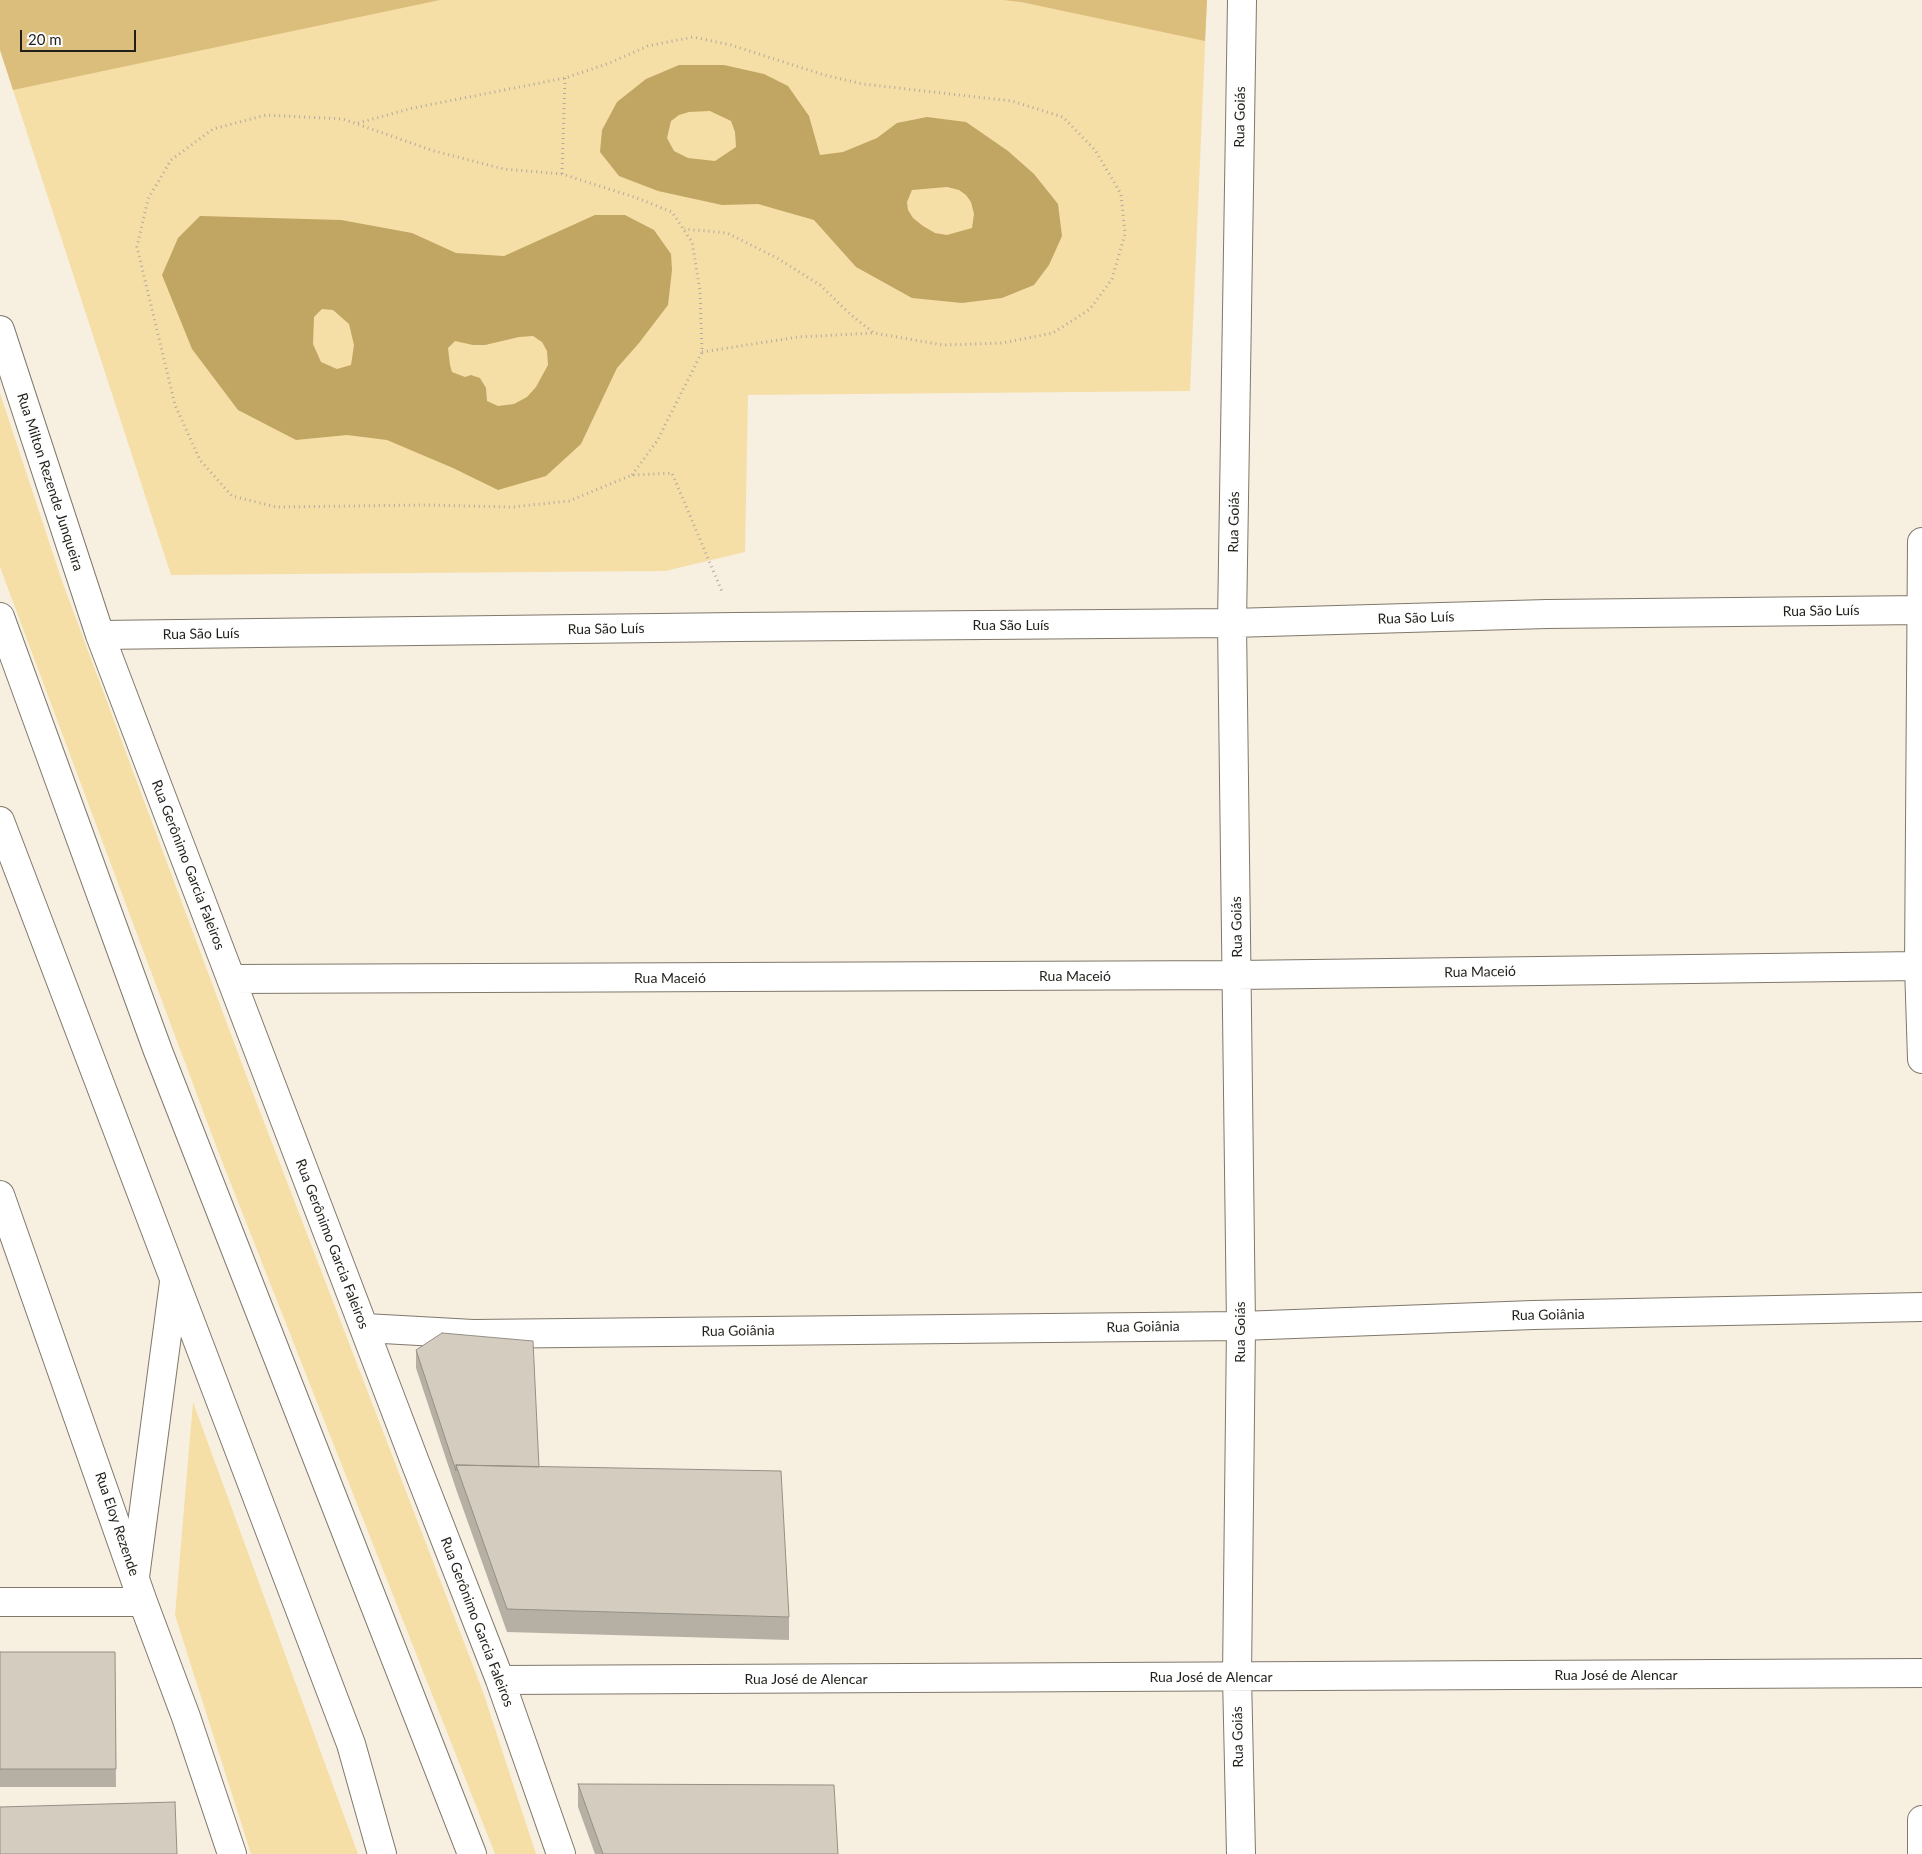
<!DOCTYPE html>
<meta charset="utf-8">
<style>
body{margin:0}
#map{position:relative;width:1922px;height:1854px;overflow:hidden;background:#f7f0e1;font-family:Lato,sans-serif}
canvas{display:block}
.scale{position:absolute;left:20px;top:30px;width:116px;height:22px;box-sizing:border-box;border:2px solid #211f19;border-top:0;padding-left:6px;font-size:15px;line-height:18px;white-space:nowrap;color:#211f19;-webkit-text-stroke:4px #fefefe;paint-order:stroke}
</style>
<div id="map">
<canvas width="1922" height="1854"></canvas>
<div class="scale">20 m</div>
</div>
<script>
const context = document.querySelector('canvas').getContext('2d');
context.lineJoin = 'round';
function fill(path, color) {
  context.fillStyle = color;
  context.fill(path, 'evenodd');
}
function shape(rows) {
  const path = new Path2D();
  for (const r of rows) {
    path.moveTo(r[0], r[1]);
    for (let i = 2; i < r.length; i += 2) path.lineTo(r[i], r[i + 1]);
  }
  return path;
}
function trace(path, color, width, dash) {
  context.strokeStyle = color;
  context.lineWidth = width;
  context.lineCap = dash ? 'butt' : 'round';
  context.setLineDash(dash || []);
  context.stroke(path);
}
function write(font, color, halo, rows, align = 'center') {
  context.font = font + ' Lato,sans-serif';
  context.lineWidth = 4;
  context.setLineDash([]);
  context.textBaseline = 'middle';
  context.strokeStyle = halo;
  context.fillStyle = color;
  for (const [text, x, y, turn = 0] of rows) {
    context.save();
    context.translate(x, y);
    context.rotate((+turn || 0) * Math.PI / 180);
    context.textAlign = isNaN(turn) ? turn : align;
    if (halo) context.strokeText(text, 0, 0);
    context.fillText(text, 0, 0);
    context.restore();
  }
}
const green = shape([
 [0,0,1207,0,1190,391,748,395,745,552,665,571,171,575,0,50],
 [0,393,62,581,254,1096,482,1689,536,1854,495,1854,218,1151,0,567],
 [193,1402,358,1854,251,1854,175,1615]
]);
const forest = shape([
 [0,0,440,0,13,90,0,50],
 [1003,0,1207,0,1205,41,1021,2]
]);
const water = shape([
 [679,65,724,65,764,74,788,86,809,116,820,155,843,152,877,138,897,123,927,117,966,122,1008,151,1034,174,1058,204,1062,236,1049,265,1034,285,1002,298,962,303,912,298,856,267,814,220,758,204,722,205,658,191,619,176,600,152,602,130,617,102,646,79],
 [710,111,731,121,735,132,736,147,715,161,688,158,674,151,667,138,671,121,679,115,689,112],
 [947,187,959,190,966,195,971,202,974,214,972,228,947,235,935,233,923,226,913,218,908,210,907,202,912,190],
 [595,215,625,215,654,230,671,254,672,270,668,305,639,343,617,368,581,444,546,476,498,490,453,468,387,440,347,435,296,440,238,410,192,349,162,275,178,238,200,216,341,220,412,233,456,253,504,256],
 [322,309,333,310,349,324,354,345,351,365,337,369,321,362,313,344,314,317],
 [533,336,542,342,547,351,548,365,536,387,527,397,514,404,498,406,487,401,486,388,480,378,471,375,465,377,452,372,450,365,448,348,455,341,473,345,485,345,519,337]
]);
const path = shape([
 [358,123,413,108,565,78,607,64,648,46,693,37,731,45,824,75,863,84,1012,101,1063,117,1095,150,1121,194,1125,234,1112,279,1090,309,1053,333,1002,343,943,345,874,333,851,315,820,285,777,258,727,233,684,229],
 [562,174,565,78],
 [702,352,798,337,873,333],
 [632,475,657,441,702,352,700,291,692,242,672,212,637,198,562,174,504,169,434,151,343,119,266,115,213,129,171,160,148,199,137,247,175,405,200,460,232,496,276,507,425,505,512,507,569,501,632,475,672,473,723,594]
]);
const street = shape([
 [0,330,100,635,415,1462,500,1680,561,1854],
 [1922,542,1919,966,1922,1059],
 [100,635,737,627,1232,623,1547,614,1922,610],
 [231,979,1237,975,1919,966],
 [0,1195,143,1602,186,1717,232,1854],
 [365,1328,473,1334,1241,1326,1533,1315,1922,1307],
 [0,1602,143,1602],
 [500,1680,1922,1673],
 [1241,1854,1237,1677,1241,1326,1232,623,1242,0],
 [1922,1854,1922,1820]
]);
const secondary = shape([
 [0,617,158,1051,472,1854],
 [0,821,351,1744,382,1854],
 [135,1577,174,1282]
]);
const wall = shape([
 [416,1350,539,1467,789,1617,789,1640,507,1632,456,1489,416,1368],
 [0,1652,115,1652,116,1787,0,1787],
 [578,1784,838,1854,595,1854,578,1807]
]);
const building = shape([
 [442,1333,533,1341,539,1467,456,1465,456,1471,416,1350,442,1333],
 [456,1465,781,1471,789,1617,507,1609,456,1465],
 [0,1652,115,1652,116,1769,0,1769,0,1652],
 [578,1784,834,1785,838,1854,603,1854,578,1784],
 [175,1802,177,1854,0,1854,0,1807,175,1802]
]);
const streetNames = [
 ["Rua Goiás",1240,117,-89],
 ["Rua Milton Rezende Junqueira",50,482,72],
 ["Rua Goiás",1234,522,-89],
 ["Rua São Luís",1821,611,-1],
 ["Rua São Luís",1416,618,-2],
 ["Rua São Luís",1011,625],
 ["Rua São Luís",606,629,-1],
 ["Rua São Luís",201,634,-1],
 ["Rua Gerônimo Garcia Faleiros",188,865,69],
 ["Rua Goiás",1237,927,-91],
 ["Rua Maceió",1480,972,-1],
 ["Rua Maceió",1075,976],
 ["Rua Maceió",670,978],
 ["Rua Gerônimo Garcia Faleiros",332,1244,69],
 ["Rua Goiânia",1548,1315,-1],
 ["Rua Goiânia",1143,1327,-1],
 ["Rua Goiânia",738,1331,-1],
 ["Rua Goiás",1240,1332,-90],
 ["Rua Eloy Rezende",117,1524,71],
 ["Rua Gerônimo Garcia Faleiros",477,1622,69],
 ["Rua José de Alencar",1616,1675],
 ["Rua José de Alencar",1211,1677],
 ["Rua José de Alencar",806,1679],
 ["Rua Goiás",1238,1737,-91]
];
fill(green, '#f6dea7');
fill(forest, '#dcbe7c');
fill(water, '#c1a563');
trace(street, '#7f786b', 30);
trace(secondary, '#7f786b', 30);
trace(path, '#b1ab9f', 3, [1, 4]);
trace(street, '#fff', 28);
trace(secondary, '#fff', 28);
fill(wall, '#b6b0a4');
fill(building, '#d4cdbf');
trace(building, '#949086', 1);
write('14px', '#211f19', '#fefefe', streetNames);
</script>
